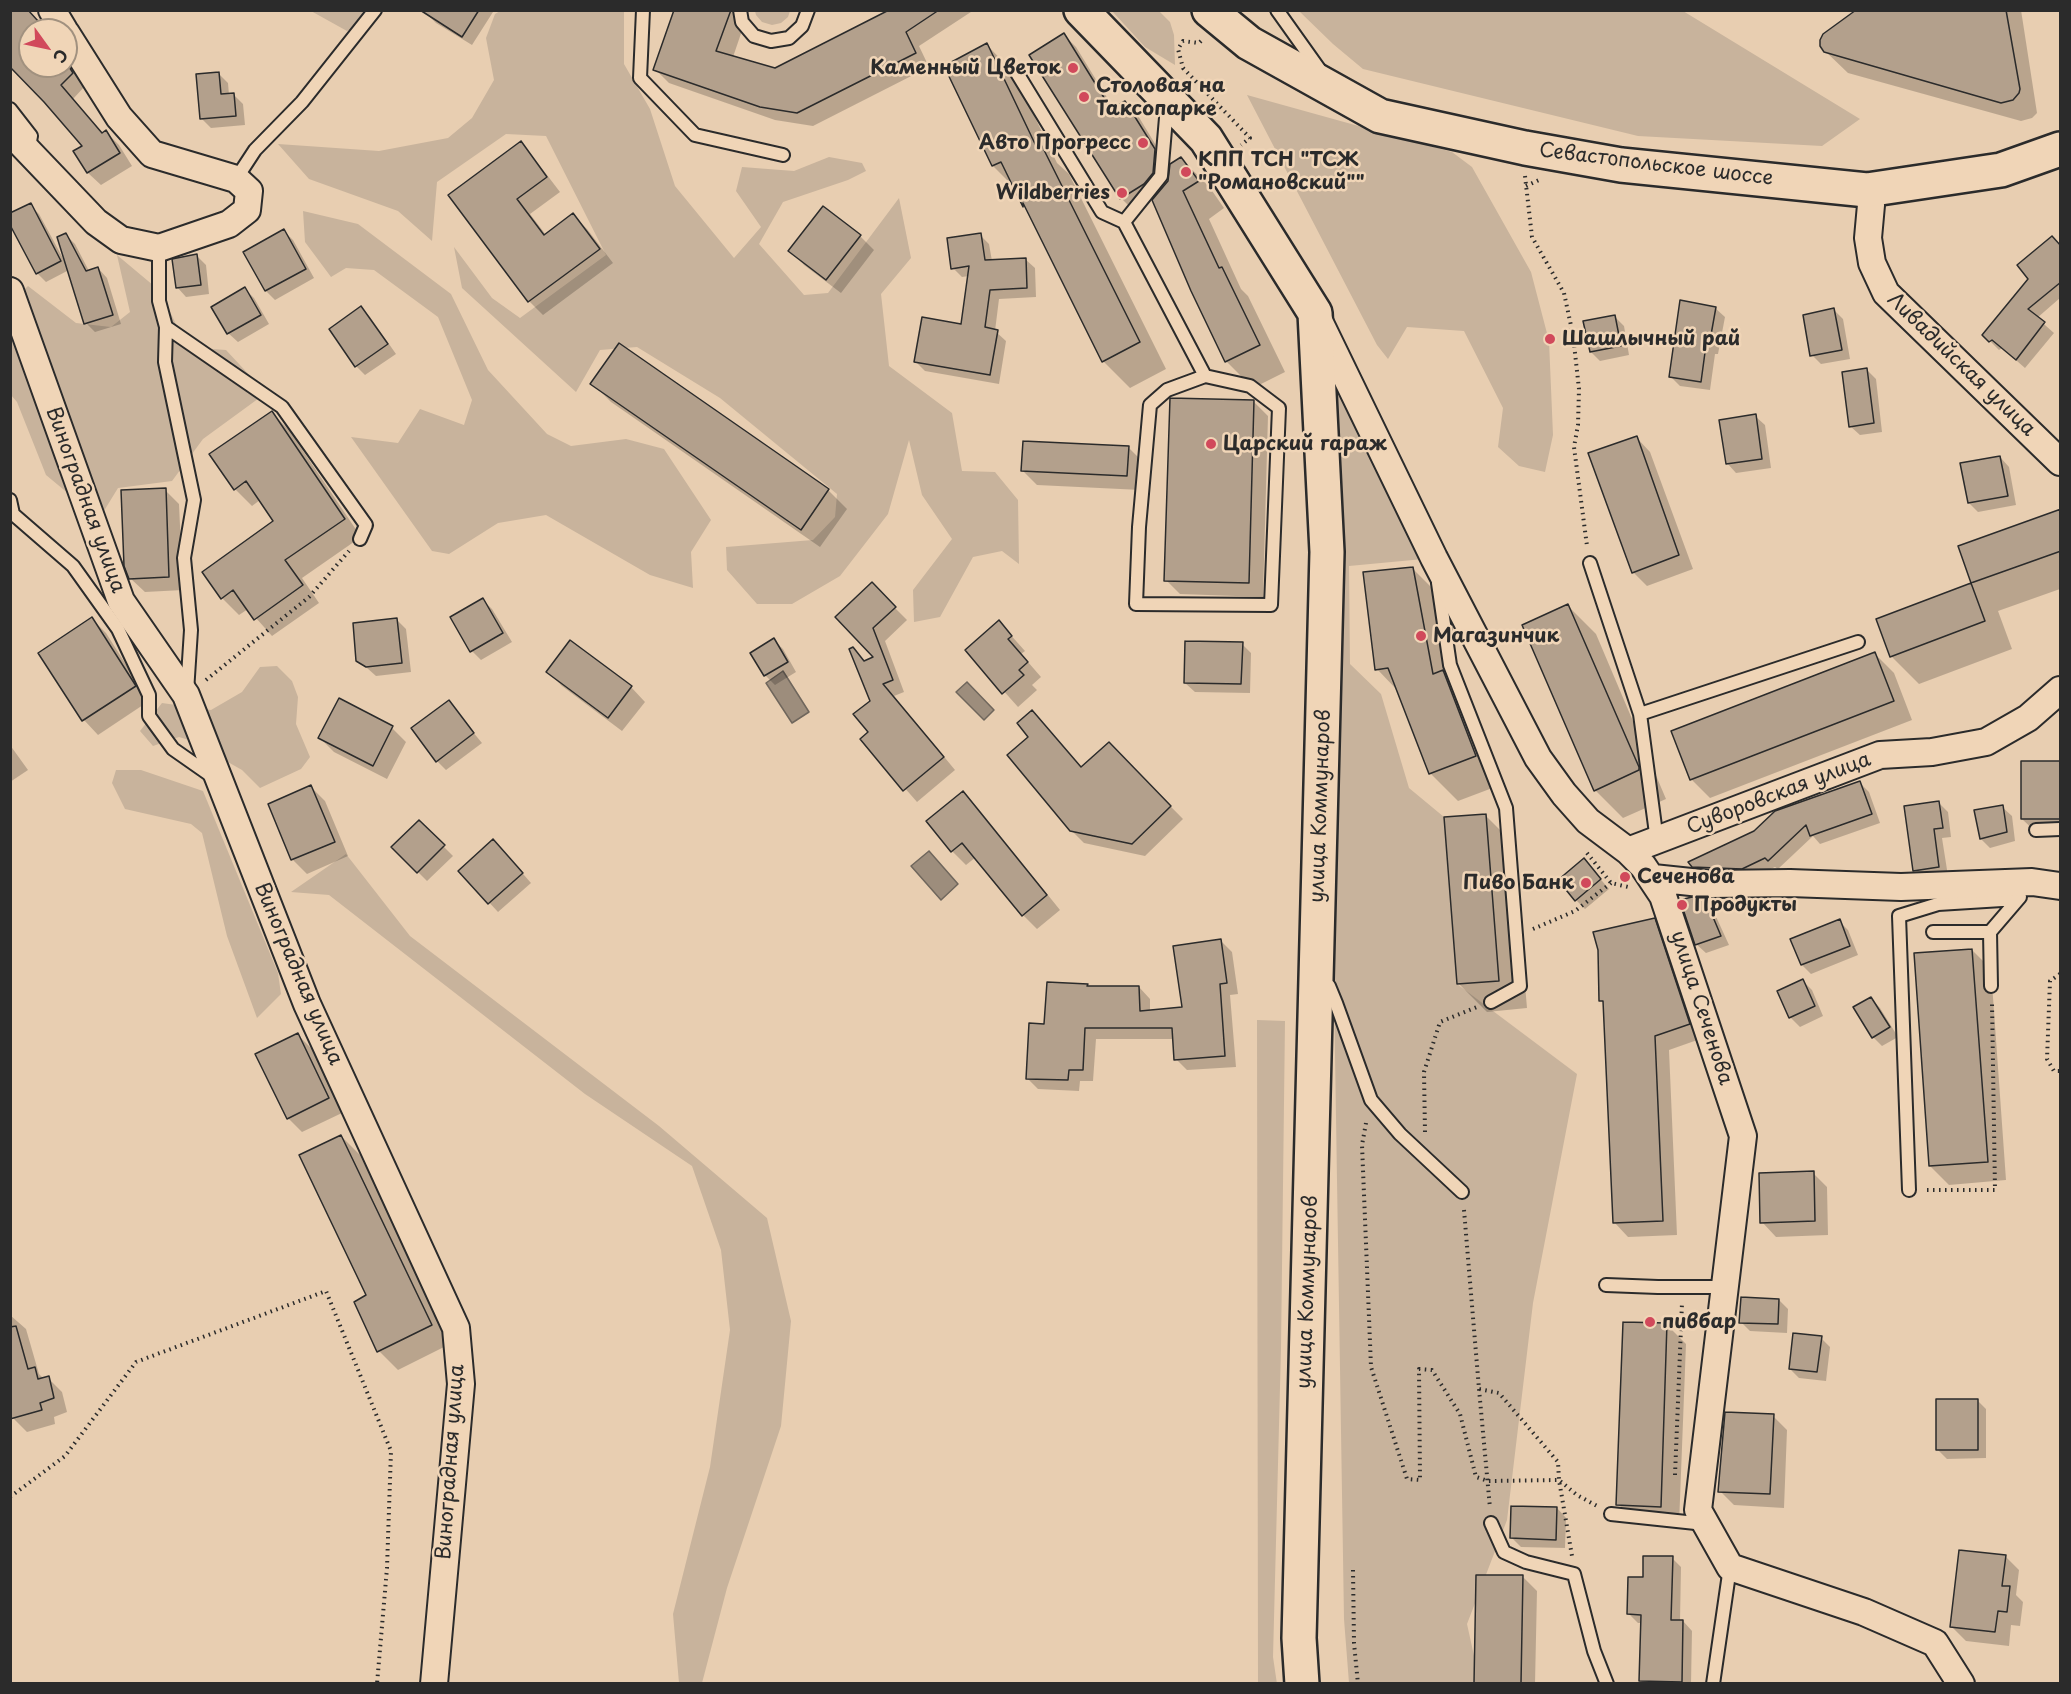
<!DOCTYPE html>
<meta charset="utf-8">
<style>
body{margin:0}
#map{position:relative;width:2071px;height:1694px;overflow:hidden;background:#e8ceb1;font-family:"Playpen Sans",sans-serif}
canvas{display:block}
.frame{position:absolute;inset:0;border:12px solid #2b2b2b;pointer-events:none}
.north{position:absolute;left:18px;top:18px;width:60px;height:60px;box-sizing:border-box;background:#f0d5b7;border:2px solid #a1917f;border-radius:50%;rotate:123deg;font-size:16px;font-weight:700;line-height:24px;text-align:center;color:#2b2b2b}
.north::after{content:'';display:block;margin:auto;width:21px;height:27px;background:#d1495b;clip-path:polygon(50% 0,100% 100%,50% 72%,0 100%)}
</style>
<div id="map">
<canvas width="2071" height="1694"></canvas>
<div class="frame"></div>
<div class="north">С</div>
</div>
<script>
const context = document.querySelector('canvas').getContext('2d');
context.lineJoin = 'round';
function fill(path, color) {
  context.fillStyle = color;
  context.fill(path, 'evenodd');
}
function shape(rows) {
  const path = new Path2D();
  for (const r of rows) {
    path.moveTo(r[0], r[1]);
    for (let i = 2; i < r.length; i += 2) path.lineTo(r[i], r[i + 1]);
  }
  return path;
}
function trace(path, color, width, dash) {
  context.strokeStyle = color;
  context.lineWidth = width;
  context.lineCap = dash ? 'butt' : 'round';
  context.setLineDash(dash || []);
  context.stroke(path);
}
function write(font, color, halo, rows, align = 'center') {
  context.font = font + ' "Playpen Sans",sans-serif';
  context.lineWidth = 5;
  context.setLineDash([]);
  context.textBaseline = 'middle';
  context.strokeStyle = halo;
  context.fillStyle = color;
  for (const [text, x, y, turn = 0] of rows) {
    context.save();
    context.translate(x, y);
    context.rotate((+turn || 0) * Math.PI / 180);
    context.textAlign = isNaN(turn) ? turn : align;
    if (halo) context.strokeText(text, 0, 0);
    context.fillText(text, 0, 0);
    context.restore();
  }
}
const green = shape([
 [311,11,384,11,347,31],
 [500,11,624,11,624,64,650,109,675,186,734,258,761,227,736,191,742,167,794,171,829,157,862,163,866,171,848,180,783,202,759,244,804,295,828,293,899,198,911,258,881,294,889,366,952,413,962,471,995,472,1018,500,1019,564,1002,551,973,557,940,617,914,622,913,590,952,539,922,495,909,440,888,514,840,576,792,604,757,604,727,570,726,547,813,540,835,517,837,494,720,398,637,347,600,350,576,392,462,288,454,247,492,298,520,318,606,255,546,136,506,134,437,182,432,241,398,211,309,179,278,144,379,151,448,138,472,118,494,80,486,38,495,14],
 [755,11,755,10,790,11,788,17,781,23,772,25,762,22,756,15],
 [1112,11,1159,11,1170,22,1174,35,1175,65,1145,47],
 [1299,11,1683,11,1860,119,1822,146,1638,136,1363,69,1333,44],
 [1247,95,1452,152,1472,167,1531,272,1549,341,1553,435,1545,472,1519,466,1498,447,1503,408,1464,331,1407,327,1388,359,1377,345],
 [303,211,358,224,451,294,488,370,547,434,571,446,626,439,664,449,711,520,691,552,693,588,650,575,546,515,498,523,449,554,432,551,351,437,398,443,420,409,464,425,472,400,438,317,374,270,346,268,331,277,305,242],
 [117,255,160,291,187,347,226,350,266,393,203,439,172,481,118,488,99,519,46,475,17,402,11,395,11,302,28,286,76,323,111,327,130,312],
 [1315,313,1434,558,1349,566,1350,664,1381,694,1409,788,1444,817,1457,984,1577,1074,1533,1303,1507,1520,1467,1624,1480,1683,1349,1683,1344,1619,1327,552],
 [277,666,292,681,298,697,296,724,310,757,301,769,260,788,242,770,189,740,179,737,153,746,140,731,162,703,211,710,242,692,260,667],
 [116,770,141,770,203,791,278,973,281,994,257,1018,227,936,202,833,191,824,125,809,112,783],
 [346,854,410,936,659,1126,767,1218,791,1321,781,1426,727,1588,702,1683,679,1683,673,1614,710,1467,730,1330,721,1250,692,1166,585,1094,329,895,291,892],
 [1257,1020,1285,1021,1281,1348,1273,1657,1277,1684,1258,1683]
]);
const water = shape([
 [783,671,809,712,792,723,766,683,783,671],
 [967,682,994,710,984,720,956,692,967,682],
 [929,851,958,884,941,900,911,866,929,851]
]);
const shadow = shape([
 [26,10,45,30,30,30,30,66,66,66,66,64,85,86,73,99,103,134,106,132,119,145,132,166,101,185,88,173,75,151,84,146,10,64],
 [429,10,492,10,493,12,472,45,436,23,427,14],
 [675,10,749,10,733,57,771,72,893,10,974,10,919,46,929,67,813,126,775,120,669,83,655,69],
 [1858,10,2021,10,2037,113,2032,118,2021,121,1848,73,1823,49],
 [1064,35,1076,47,1114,109,1125,102,1137,114,1166,162,1164,188,1181,159,1208,185,1224,208,1209,219,1241,289,1248,296,1285,372,1253,388,1226,361,1158,195,1133,210,1121,198,1031,56],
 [987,45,1013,72,1057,163,1069,174,1166,369,1130,388,1103,361,1029,211,1014,187,993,166,946,67],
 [218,73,228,83,229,95,234,95,243,104,245,125,211,128,201,118],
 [520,143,534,158,560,192,530,214,546,235,573,215,587,229,613,263,543,315,529,301,451,195],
 [30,205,39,214,65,262,66,235,75,244,89,271,98,268,107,278,121,324,95,332,86,323,69,270,46,282,37,273],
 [284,231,293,240,314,278,275,300,266,291,245,253],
 [980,235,989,244,992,261,1025,259,1035,268,1036,297,999,299,995,331,1006,341,999,384,925,371,916,362,962,325,969,276,962,277,953,268],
 [860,236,874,250,841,293,804,265,790,250],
 [2060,247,2060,298,2037,318,2054,333,2025,368,2002,348,1999,350,1984,335],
 [197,256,206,265,209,294,186,297,177,287],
 [245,289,254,298,269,324,238,342,228,333],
 [361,308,370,317,396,354,365,375,356,366],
 [1715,308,1725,317,1718,354,1715,354,1710,390,1680,386,1671,377],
 [1834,310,1843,319,1850,359,1821,364,1812,355],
 [1614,316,1624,326,1629,355,1600,361,1591,352],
 [1867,370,1876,379,1882,432,1860,435,1850,426],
 [592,383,828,490,847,509,820,547,611,402],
 [1254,402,1268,416,1263,597,1180,594,1166,580],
 [272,413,289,430,361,537,302,578,319,603,272,636,248,609,239,615,222,598,275,522,260,500,252,506,235,489],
 [1755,416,1765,425,1771,468,1736,473,1727,463],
 [1636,437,1650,452,1693,569,1647,586,1633,572],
 [1128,447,1142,461,1141,490,1037,485,1023,471],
 [2000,457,2009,467,2016,505,1978,512,1969,503],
 [165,490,179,504,183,590,145,592,130,578],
 [2060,511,2060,589,1998,611,2012,649,1919,684,1891,656,1878,620,1973,584,1960,547],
 [1412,568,1441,597,1458,687,1471,700,1503,784,1458,801,1430,773,1398,691,1377,669],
 [872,585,907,620,885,641,904,692,894,696,955,770,917,802,862,739,870,733,871,701,852,649,865,662,876,658,837,617],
 [483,600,492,609,512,642,481,660,472,651,452,618],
 [1568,606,1596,634,1666,799,1623,818,1595,790],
 [92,619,106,633,149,701,98,735,84,720,40,653],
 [397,620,406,629,411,672,376,676,358,660],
 [999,622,1025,651,1021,654,1041,677,1032,685,1037,690,1018,707,967,650],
 [774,640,783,649,796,672,775,685,766,676,752,653],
 [1242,644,1251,653,1250,693,1195,692,1185,683],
 [1875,654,1894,673,1912,720,1710,798,1691,779],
 [548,672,631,687,645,702,622,731,562,686],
 [340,700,392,728,406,742,387,779,334,752,320,738],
 [448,702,482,743,446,770,437,761],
 [1032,712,1082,768,1109,744,1183,819,1145,856,1084,843,1071,830,1030,737],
 [10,745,28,770,10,782],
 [2060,763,2060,836,2040,836,2022,819],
 [1860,783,1869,792,1880,823,1820,844,1813,836,1778,869,1775,867,1752,877,1703,876,1690,863],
 [311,787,325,801,348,856,307,874,293,860,269,805],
 [963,793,977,807,1060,910,1037,929,1023,915,976,857,966,865,952,851],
 [1939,803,1948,812,1951,837,1942,838,1948,876,1924,879,1915,870],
 [2002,807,2012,816,2015,841,1990,848,1981,839],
 [1485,815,1513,843,1527,1008,1487,1012,1459,984],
 [419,822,453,856,427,881,393,847],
 [502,850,531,883,498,912,460,871],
 [1584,860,1609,889,1585,909,1576,900],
 [1704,900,1713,910,1729,945,1706,953,1696,944],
 [1654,920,1668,934,1703,1038,1669,1050,1677,1235,1628,1237,1614,1222,1605,1005,1601,1000],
 [1839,921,1848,930,1858,955,1811,974,1802,965],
 [1220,940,1232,952,1238,994,1230,995,1236,1067,1187,1070,1176,1059,1174,1039,1096,1039,1093,1081,1080,1081,1079,1091,1038,1089,1027,1078,1046,1026,1087,985,1090,988,1139,987,1150,999,1150,1011,1184,1008],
 [1972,950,1991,969,2006,1180,1949,1185,1930,1166],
 [1803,981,1812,990,1823,1016,1800,1027,1790,1017,1779,991],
 [1871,998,1880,1008,1898,1037,1882,1046,1873,1037],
 [298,1035,312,1049,342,1113,302,1132,288,1118],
 [341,1136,360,1155,450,1344,398,1370,379,1351],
 [1813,1173,1827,1187,1828,1235,1776,1237,1762,1222],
 [1779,1300,1788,1309,1787,1333,1750,1331,1741,1322],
 [10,1315,26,1329,39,1374,44,1379,48,1378,62,1392,67,1412,54,1417,55,1424,27,1432,13,1418,10,1411],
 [1667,1325,1686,1344,1679,1525,1637,1523,1618,1504],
 [1821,1338,1830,1347,1826,1381,1799,1378,1790,1369],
 [1977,1400,1986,1409,1986,1458,1947,1459,1937,1449],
 [1773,1416,1787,1430,1784,1508,1734,1505,1720,1491],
 [1557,1508,1566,1518,1565,1548,1521,1547,1512,1538],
 [2005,1556,2019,1570,2016,1595,2023,1602,2020,1626,2011,1625,2009,1646,1966,1641,1952,1627],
 [1672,1558,1681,1567,1680,1621,1683,1621,1692,1631,1691,1684,1644,1684,1641,1681,1642,1623,1638,1623,1629,1614,1644,1579],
 [1478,1576,1523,1577,1537,1591,1535,1684,1475,1684]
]);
const building = shape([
 [10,10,28,10,38,21,31,26,34,30,30,30,30,66,66,66,66,62,73,73,61,85,102,133,106,130,120,153,87,173,73,151,82,146,44,102,10,67,10,10],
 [420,10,479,10,462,37,420,10],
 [674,10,731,10,716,51,775,68,889,10,939,10,906,32,916,53,797,113,760,107,653,70,674,10],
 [1856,10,2006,10,2020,89,2019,93,2013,100,2001,103,1824,52,1820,46,1820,40,1823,34,1856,10],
 [1064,33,1111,109,1125,101,1155,149,1153,173,1144,184,1120,199,1029,55,1064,33],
 [987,43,1037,148,1042,146,1140,342,1102,362,1023,203,1023,207,1001,162,992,166,944,66,987,43],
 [219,72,221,94,234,93,236,116,200,119,196,74,219,72],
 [521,141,547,177,517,199,544,235,573,213,600,249,528,302,448,195,521,141],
 [1181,157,1199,181,1183,191,1219,268,1222,267,1260,345,1225,362,1191,291,1152,200,1168,181,1170,164,1181,157],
 [31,203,61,261,36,274,10,225,10,213,31,203],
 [823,206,861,235,826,280,788,251,823,206],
 [284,229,306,269,265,291,243,252,284,229],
 [66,233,86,271,98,267,113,315,84,324,57,237,66,233],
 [981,233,985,260,1026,258,1027,288,990,290,985,327,998,330,990,375,914,362,922,317,961,324,969,266,951,269,947,238,981,233],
 [2052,236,2061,246,2061,282,2028,309,2045,322,2016,360,1992,340,1989,342,1982,335,2028,279,2017,265,2052,236],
 [197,254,201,285,176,288,172,259,197,254],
 [245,287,261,315,227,334,211,307,245,287],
 [1680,300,1716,307,1709,346,1706,345,1701,382,1669,377,1680,300],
 [361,306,388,344,355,367,329,329,361,306],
 [1834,308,1842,350,1810,356,1803,315,1834,308],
 [1615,315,1621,346,1590,352,1583,321,1615,315],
 [619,343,829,489,801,530,590,384,619,343],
 [1867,368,1874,423,1849,427,1842,372,1867,368],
 [1170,398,1254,400,1249,583,1164,581,1170,398],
 [272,411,345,519,285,560,303,585,254,620,233,590,221,599,202,572,273,521,246,481,234,490,209,454,272,411],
 [1756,414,1762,459,1726,464,1719,420,1756,414],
 [1637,436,1679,555,1632,573,1588,453,1637,436],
 [1023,441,1129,446,1127,476,1021,471,1023,441],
 [2000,456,2008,496,1968,503,1960,463,2000,456],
 [166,488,169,577,129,579,124,566,121,490,166,488],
 [2061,509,2061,551,1971,583,1958,546,2061,509],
 [1413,567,1433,674,1443,670,1476,756,1429,774,1388,668,1375,670,1363,572,1413,567],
 [872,582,896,607,873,628,893,680,883,684,944,757,903,791,860,739,868,732,853,714,870,701,849,649,853,647,864,661,873,657,835,617,872,582],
 [1971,583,1985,621,1890,657,1876,619,1971,583],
 [483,598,503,633,470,652,450,617,483,598],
 [1568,604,1639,767,1639,770,1594,791,1522,625,1568,604],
 [92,617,136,686,82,721,38,653,92,617],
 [397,618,402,663,366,667,356,661,353,623,397,618],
 [999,620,1012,636,1008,639,1028,662,1019,670,1024,675,1002,694,965,650,999,620],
 [774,638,788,662,764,676,750,653,774,638],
 [570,640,632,686,608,718,546,672,570,640],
 [1185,641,1243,642,1241,684,1184,683,1185,641],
 [1875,652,1894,701,1690,780,1671,731,1875,652],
 [339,698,393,726,373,766,318,738,339,698],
 [449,700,474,733,436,762,411,728,449,700],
 [1032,710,1081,767,1109,742,1171,806,1132,844,1070,831,1007,755,1028,737,1017,723,1032,710],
 [2021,761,2061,761,2061,819,2021,819,2021,761],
 [1860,781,1872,814,1810,836,1806,825,1768,861,1765,858,1742,869,1692,867,1688,862,1754,831,1775,811,1860,781],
 [311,785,335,842,291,860,268,804,311,785],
 [963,791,1047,895,1022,916,962,843,951,852,926,821,963,791],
 [1939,801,1943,828,1934,829,1939,867,1913,871,1904,806,1939,801],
 [2003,805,2007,832,1980,839,1974,810,2003,805],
 [1486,814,1499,981,1457,984,1444,817,1486,814],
 [419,820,445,845,417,873,391,847,419,820],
 [493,839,523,873,488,904,458,871,493,839],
 [1584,858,1601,879,1575,901,1558,880,1584,858],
 [1692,897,1705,898,1721,936,1695,945,1680,900,1692,897],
 [1655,918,1690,1024,1655,1036,1663,1221,1613,1223,1603,1001,1599,1001,1598,950,1593,932,1655,918],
 [1840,919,1850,946,1801,965,1790,939,1840,919],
 [1221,939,1227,983,1220,984,1225,1056,1174,1060,1172,1028,1085,1028,1083,1070,1069,1070,1068,1080,1026,1079,1029,1023,1044,1024,1047,982,1088,984,1087,986,1139,986,1140,1011,1182,1007,1173,946,1221,939],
 [1972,949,1988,1162,1929,1166,1914,953,1972,949],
 [1803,979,1815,1006,1789,1018,1777,991,1803,979],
 [1871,997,1890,1027,1872,1038,1853,1007,1871,997],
 [298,1033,329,1098,287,1119,255,1054,298,1033],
 [341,1135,432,1325,377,1352,354,1302,366,1295,299,1155,341,1135],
 [1814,1171,1815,1221,1760,1223,1759,1173,1814,1171],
 [1741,1297,1779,1299,1778,1324,1739,1323,1741,1297],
 [1623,1322,1667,1323,1661,1507,1616,1505,1623,1322],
 [16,1326,28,1369,35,1367,38,1379,49,1376,54,1398,40,1403,42,1410,10,1419,10,1327,16,1326],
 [1793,1333,1822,1336,1817,1372,1789,1369,1793,1333],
 [1936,1399,1978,1399,1978,1450,1936,1450,1936,1399],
 [1725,1412,1774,1414,1770,1494,1718,1492,1725,1412],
 [1511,1506,1557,1507,1556,1540,1510,1538,1511,1506],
 [1959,1550,2006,1555,2002,1586,2010,1586,2007,1612,1998,1611,1995,1632,1950,1627,1959,1550],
 [1643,1556,1673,1556,1671,1620,1683,1620,1682,1682,1639,1681,1641,1615,1627,1614,1628,1577,1643,1577,1643,1556],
 [1476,1575,1523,1575,1521,1683,1474,1683,1476,1575]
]);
const path = shape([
 [1201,41,1199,43,1183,41,1178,49,1183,68,1250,138,1241,145],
 [1525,176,1532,237,1564,293,1573,335,1579,389,1578,425,1574,447,1587,546],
 [1526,186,1539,180],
 [206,680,309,597,349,551],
 [1587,853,1611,883,1628,887],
 [1533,929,1575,911,1611,883],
 [2060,974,2050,981,2047,1059,2054,1071,2060,1071],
 [1366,1123,1362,1145,1371,1367,1407,1479,1420,1480,1419,1369,1432,1370,1460,1414,1476,1477,1488,1481,1559,1480,1577,1495,1597,1506],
 [1425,1132,1424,1072,1440,1022,1477,1007],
 [1927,1190,1995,1190,1992,1002],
 [1464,1210,1479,1389,1499,1393,1558,1462,1559,1480,1572,1556],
 [1479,1389,1490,1508],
 [1675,1475,1682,1303],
 [10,1497,65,1456,136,1362,326,1291,391,1451,387,1568,377,1684],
 [1353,1570,1354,1643,1358,1684]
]);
const lane = shape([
 [643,10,640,78,695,135,783,155],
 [740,10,742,22,754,36,771,41,789,38,802,26,808,10],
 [1277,10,1319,69],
 [1017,73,1102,212,1124,222],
 [1167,106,1161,176,1124,222,1205,376,1167,390,1150,405,1139,527,1136,604,1271,605,1279,408,1250,386,1205,376],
 [10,109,31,136,28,151],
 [236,179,255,150,302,102,375,10],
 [159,248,159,301,166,327,165,362,194,500,184,558,191,630,187,692],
 [166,327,282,407,366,525,360,539],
 [10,500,13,514,73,566,118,629,149,695,149,716,173,749,213,777],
 [1590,563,1640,714,1657,841],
 [1438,583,1450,665,1506,808,1520,986,1491,1002],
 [1640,714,1858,642],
 [2036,830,2060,829],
 [1933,932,1990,932],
 [1324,983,1329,986,1336,1003,1371,1100,1400,1134,1462,1192],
 [1991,986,1990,932,2020,897],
 [1909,1190,1899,916,1938,904,2018,899],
 [1606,1285,1658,1287,1725,1287],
 [1611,1514,1705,1524],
 [1491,1523,1504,1552,1526,1562,1574,1574,1594,1651,1607,1684],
 [1713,1684,1730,1567]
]);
const street = shape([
 [52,10,64,30],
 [10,132,96,222,121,240,159,248,229,224,247,210,249,191,236,179,152,154,119,117,66,33],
 [1867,190,1871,205,1868,238,1872,263,1886,293,2060,462],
 [10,291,121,601,186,695,307,1004,456,1328,461,1384,434,1684],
 [1318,319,1434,558,1538,758,1564,794,1588,821,1628,851,1643,866,1663,896,1743,1136,1698,1510,1730,1567,1864,1612,1935,1643,1961,1684],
 [1628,851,1880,755,1932,752,1986,742,2028,718,2060,690],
 [1653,878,1710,884,1790,883,1901,887,2032,882,2060,886]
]);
const secondary = shape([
 [1081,10,1206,139,1315,313,1327,552,1299,1638,1302,1684],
 [1209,10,1249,43,1380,116,1525,148,1621,165,1867,190,2001,170,2060,149]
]);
const markers = [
 [1073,68,6,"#d1495b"],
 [1084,97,6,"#d1495b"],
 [1143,143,6,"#d1495b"],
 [1186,172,6,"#d1495b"],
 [1122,193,6,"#d1495b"],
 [1550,339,6,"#d1495b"],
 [1211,444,6,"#d1495b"],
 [1421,636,6,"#d1495b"],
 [1625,877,6,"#d1495b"],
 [1586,883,6,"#d1495b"],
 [1682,905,6,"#d1495b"],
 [1650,1322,6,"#d1495b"]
];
const poiNames = [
 ["Каменный Цветок",1061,68,"right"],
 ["Столовая на",1096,86],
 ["Таксопарке",1096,109],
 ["Авто Прогресс",1131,143,"right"],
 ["КПП ТСН \"ТСЖ",1198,160],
 ["\"Романовский\"\"",1198,183],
 ["Wildberries",1110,193,"right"],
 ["Шашлычный рай",1562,339],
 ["Царский гараж",1223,444],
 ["Магазинчик",1433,636],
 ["Сеченова",1637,877],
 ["Пиво Банк",1574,883,"right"],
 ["Продукты",1694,905],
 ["пивбар",1662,1322]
];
const streetNames = [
 ["Севастопольское шоссе",1656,165,7],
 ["Ливадийская улица",1961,365,44],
 ["Виноградная улица",85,500,70],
 ["Суворовская улица",1779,794,-21],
 ["улица Коммунаров",1321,806,-88],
 ["Виноградная улица",298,974,67],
 ["улица Сеченова",1701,1008,72],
 ["улица Коммунаров",1308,1292,-88],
 ["Виноградная улица",451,1462,-86]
];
fill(green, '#c8b39c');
fill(water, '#9d8d7c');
trace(water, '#6f665c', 1.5);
fill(shadow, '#0003');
fill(building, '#b3a08c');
trace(building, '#2b2b2b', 1.5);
trace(lane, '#2b2b2b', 16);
trace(street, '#2b2b2b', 30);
trace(secondary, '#2b2b2b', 38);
trace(path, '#2b2b2b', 4, [1.5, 4.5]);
trace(lane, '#f0d5b7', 12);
trace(street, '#f0d5b7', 26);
trace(secondary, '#f0d5b7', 33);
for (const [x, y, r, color] of markers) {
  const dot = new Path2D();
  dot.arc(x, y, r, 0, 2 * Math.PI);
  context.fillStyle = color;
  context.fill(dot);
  trace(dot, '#f0d5b7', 2);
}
write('bold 20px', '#2b2b2b', '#f0d5b7', poiNames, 'left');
write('20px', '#2b2b2b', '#f0d5b7', streetNames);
</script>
